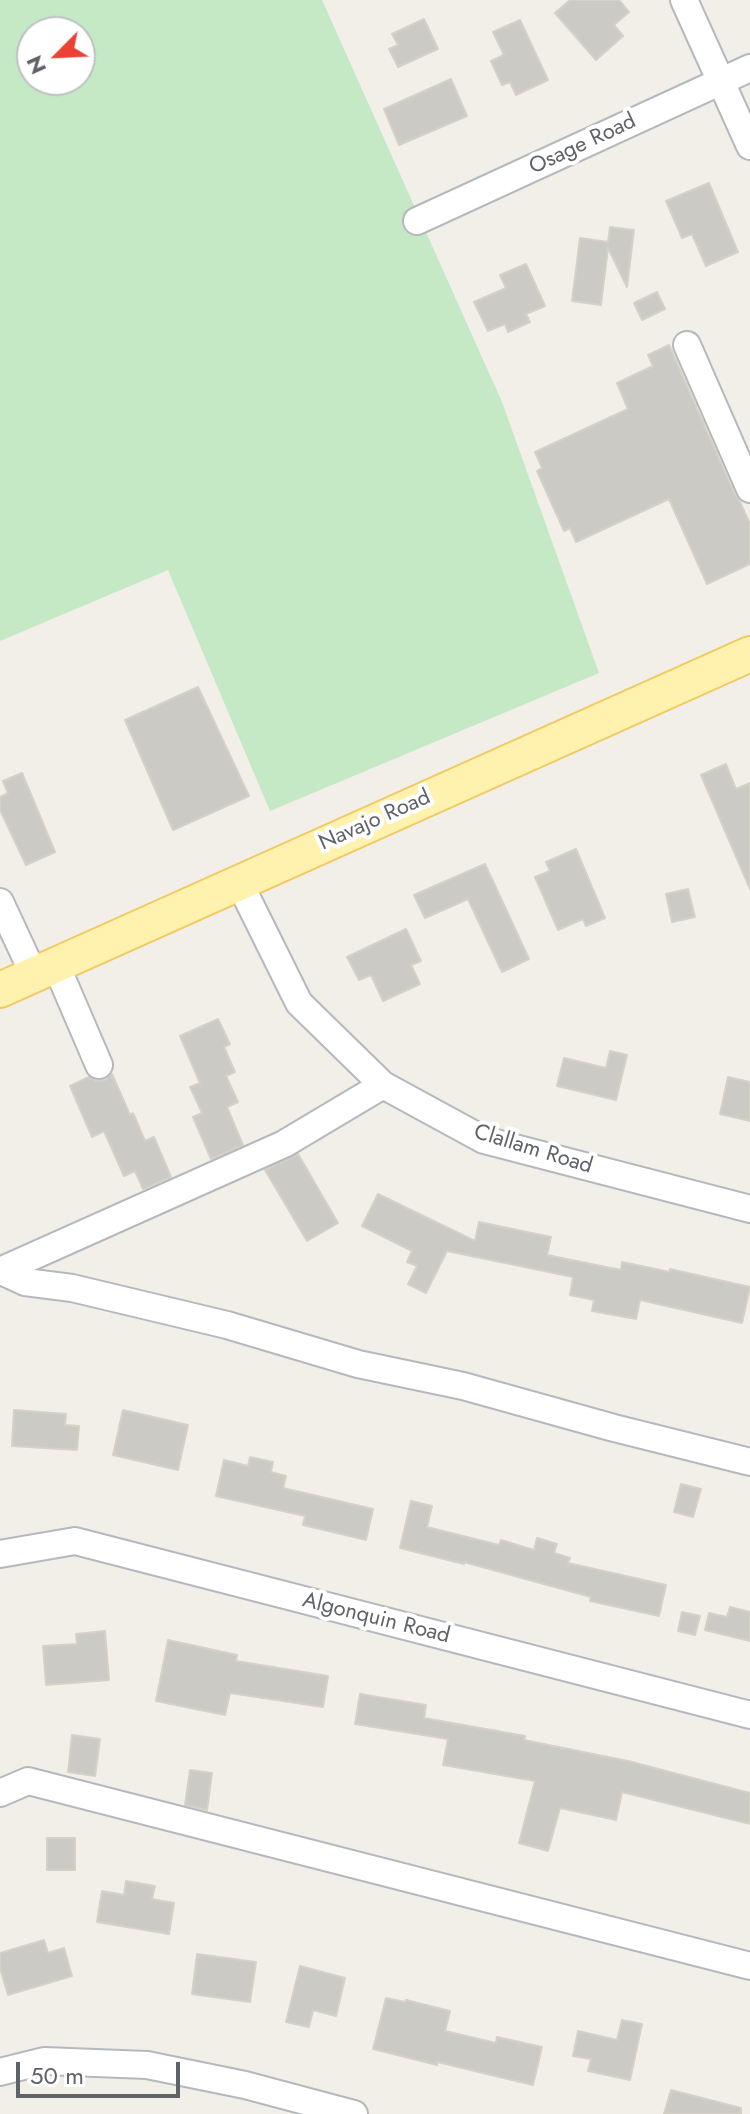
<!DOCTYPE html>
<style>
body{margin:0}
#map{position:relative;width:750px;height:2114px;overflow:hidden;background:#f1efe8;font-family:Jost,sans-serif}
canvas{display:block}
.north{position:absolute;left:16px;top:16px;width:80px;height:80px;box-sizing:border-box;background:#fff;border:2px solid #bfc1c3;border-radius:50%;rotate:246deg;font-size:22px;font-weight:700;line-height:32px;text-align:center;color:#5f6368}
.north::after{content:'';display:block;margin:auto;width:28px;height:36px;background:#ea4335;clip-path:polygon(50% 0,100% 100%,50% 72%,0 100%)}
.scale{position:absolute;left:16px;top:2062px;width:164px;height:36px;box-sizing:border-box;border:4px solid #5f6368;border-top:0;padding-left:10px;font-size:24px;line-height:28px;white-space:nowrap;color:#5f6368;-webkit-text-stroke:6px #fff;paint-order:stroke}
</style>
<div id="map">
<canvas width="750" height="2114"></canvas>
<div class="north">N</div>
<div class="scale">50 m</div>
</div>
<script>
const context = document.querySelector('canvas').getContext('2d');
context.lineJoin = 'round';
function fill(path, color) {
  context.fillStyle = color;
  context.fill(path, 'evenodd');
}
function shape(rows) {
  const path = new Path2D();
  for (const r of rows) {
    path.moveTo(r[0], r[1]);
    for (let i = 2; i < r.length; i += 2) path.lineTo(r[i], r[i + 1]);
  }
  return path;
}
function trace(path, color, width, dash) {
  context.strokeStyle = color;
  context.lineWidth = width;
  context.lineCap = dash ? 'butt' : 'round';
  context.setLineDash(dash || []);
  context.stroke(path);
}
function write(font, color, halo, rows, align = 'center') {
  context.font = font + ' Jost,sans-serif';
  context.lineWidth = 8;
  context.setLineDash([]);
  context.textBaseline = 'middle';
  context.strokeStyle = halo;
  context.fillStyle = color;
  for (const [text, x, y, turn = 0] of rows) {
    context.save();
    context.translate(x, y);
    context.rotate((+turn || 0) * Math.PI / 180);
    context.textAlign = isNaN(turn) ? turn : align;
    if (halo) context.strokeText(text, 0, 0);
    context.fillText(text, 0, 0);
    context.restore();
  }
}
const green = shape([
 [0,0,322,0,502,402,599,673,270,811,168,570,0,641],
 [32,32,80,32,80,80,32,80]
]);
const building = shape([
 [570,0,619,0,629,12,614,25,623,36,596,60,555,13,570,0],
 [424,19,438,49,398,67,389,49,398,45,392,34,424,19],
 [520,20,548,80,516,95,510,82,502,85,491,61,504,55,493,32,520,20],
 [451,79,467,116,399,145,384,109,451,79],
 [709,183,738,252,706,266,692,234,682,238,666,201,709,183],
 [610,227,634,230,627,287,608,248,601,305,572,301,580,238,608,242,610,227],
 [526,264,545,306,526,314,530,322,508,332,505,324,488,331,474,302,506,288,500,275,526,264],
 [657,292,665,309,642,320,634,303,657,292],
 [669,345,735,495,740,502,750,524,750,564,707,584,669,499,576,542,570,528,564,531,537,471,542,468,535,452,628,409,617,383,653,366,648,355,669,345],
 [198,687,249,796,173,830,125,720,198,687],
 [726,764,736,789,750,783,750,889,701,775,726,764],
 [22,773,55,852,26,865,0,810,0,797,8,793,3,781,22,773],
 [576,849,605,918,586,926,583,919,558,930,535,877,550,871,546,862,576,849],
 [485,864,529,959,502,972,468,899,425,918,414,895,485,864],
 [688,889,695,917,672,922,666,894,688,889],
 [406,929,421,961,411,965,420,984,383,1001,371,975,359,980,347,957,406,929],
 [218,1019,230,1044,224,1047,235,1072,226,1076,238,1102,227,1107,243,1145,211,1159,193,1117,202,1113,190,1087,200,1083,180,1036,218,1019],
 [610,1051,627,1055,616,1100,557,1086,564,1058,606,1068,610,1051],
 [112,1074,130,1115,133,1113,145,1141,154,1137,171,1177,143,1189,135,1171,124,1176,104,1131,92,1137,70,1086,89,1077,96,1081,105,1080,112,1074],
 [728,1077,750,1082,750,1121,720,1114,728,1077],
 [298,1154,338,1223,307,1241,265,1170,298,1154],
 [378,1194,475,1241,479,1222,551,1237,547,1255,621,1270,622,1262,670,1272,670,1269,750,1287,742,1323,640,1300,636,1319,592,1311,594,1300,570,1295,573,1277,447,1251,426,1293,408,1284,417,1266,407,1262,412,1251,362,1226,378,1194],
 [14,1410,66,1414,65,1425,79,1426,77,1450,12,1446,14,1410],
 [123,1410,188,1425,178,1470,113,1455,123,1410],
 [250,1457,273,1462,271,1472,286,1476,283,1488,373,1509,366,1540,303,1525,305,1516,216,1496,224,1460,248,1466,250,1457],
 [681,1484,701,1489,693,1517,674,1512,681,1484],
 [411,1501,432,1506,427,1527,499,1545,501,1540,534,1550,537,1538,557,1544,554,1553,570,1558,568,1563,666,1585,659,1616,590,1601,591,1597,464,1562,464,1564,400,1548,411,1501],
 [730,1607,750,1612,750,1641,705,1630,709,1613,727,1617,730,1607],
 [682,1612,700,1616,695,1635,678,1631,682,1612],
 [105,1631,109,1680,46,1685,43,1646,77,1644,76,1634,105,1631],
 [168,1640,237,1655,236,1661,328,1676,323,1707,230,1693,225,1715,156,1701,168,1640],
 [360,1694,426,1705,424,1718,525,1736,524,1740,628,1761,750,1793,750,1824,622,1792,616,1820,560,1808,548,1851,519,1843,535,1781,443,1765,448,1739,355,1724,360,1694],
 [72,1735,100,1739,95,1776,68,1772,72,1735],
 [190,1770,212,1773,207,1810,185,1805,190,1770],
 [47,1838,75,1838,75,1870,47,1870,47,1838],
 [126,1881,155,1886,152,1899,174,1903,169,1934,97,1922,102,1891,124,1895,126,1881],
 [44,1940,48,1953,64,1948,72,1976,8,1995,0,1968,0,1953,44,1940],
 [197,1954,256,1962,250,2002,192,1994,197,1954],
 [300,1966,345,1978,336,2016,313,2010,309,2027,286,2022,300,1966],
 [386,1998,405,2002,406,2000,450,2011,445,2031,496,2043,497,2037,542,2047,533,2085,437,2062,437,2065,373,2049,386,1998],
 [622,2020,642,2024,630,2080,588,2071,591,2059,573,2056,578,2031,617,2040,622,2020],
 [671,2090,741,2108,741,2114,664,2114,671,2090]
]);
const minor = shape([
 [684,0,750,146],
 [417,221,750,68],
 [687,345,750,489],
 [239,882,299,1003,383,1085,484,1140,750,1209],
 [0,902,34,975],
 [56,965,99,1065],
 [0,1271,284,1144,383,1085],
 [1,1271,25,1282,72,1288,227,1325,358,1364,463,1386,614,1428,750,1462],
 [0,1554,75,1541,750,1715],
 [0,1793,28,1781,750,1966],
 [0,2072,44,2061,147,2065,245,2085,354,2114]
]);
const major = shape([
 [0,990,750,654]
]);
const streetNames = [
 ["Osage Road",583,145,-25],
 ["Navajo Road",375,821,-24],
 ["Clallam Road",533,1150,17],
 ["Algonquin Road",376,1619,14]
];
fill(green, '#c5e8c5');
fill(building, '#cccac5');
trace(building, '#d6d1c6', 2);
trace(minor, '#b5b8bc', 30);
trace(major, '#f2c960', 38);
trace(minor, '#fff', 26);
trace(major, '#fff2af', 34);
write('22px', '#5f6368', '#fff', streetNames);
</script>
